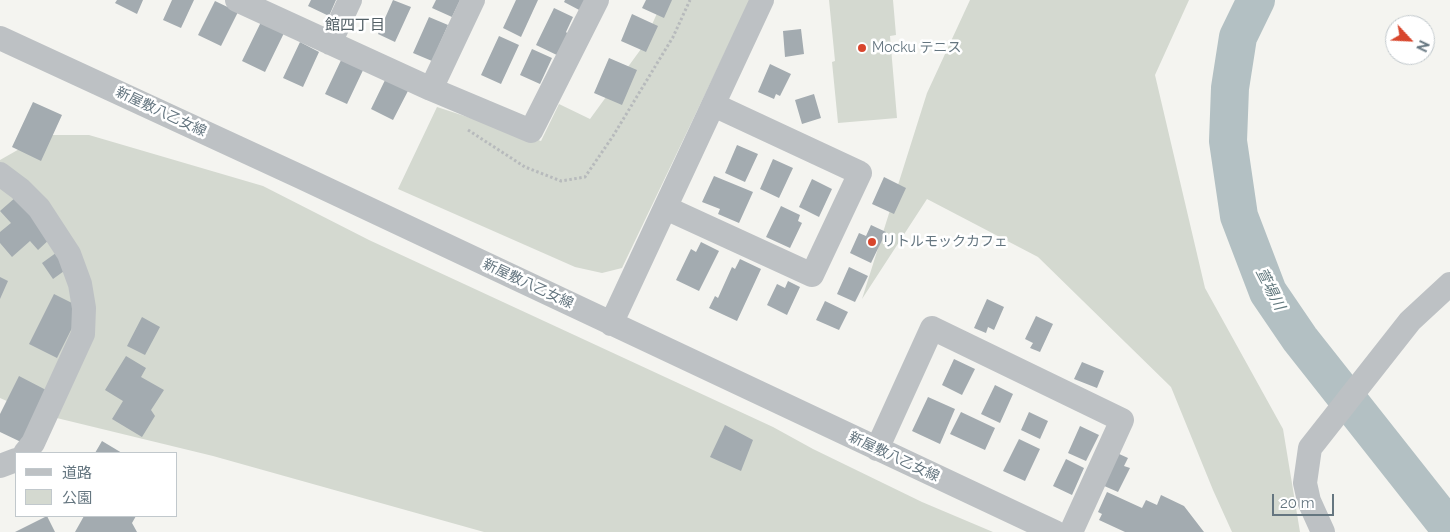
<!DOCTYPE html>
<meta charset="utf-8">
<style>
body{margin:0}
#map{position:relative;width:1450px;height:532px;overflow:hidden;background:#f4f4f0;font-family:Raleway,"Noto Sans JP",sans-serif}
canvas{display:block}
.legend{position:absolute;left:15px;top:452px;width:162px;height:65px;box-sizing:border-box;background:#fff;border:1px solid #c1c8cc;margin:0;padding:6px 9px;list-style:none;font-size:15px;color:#657680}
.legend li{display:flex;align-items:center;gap:10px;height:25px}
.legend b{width:25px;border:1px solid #c1c8cc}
.north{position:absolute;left:1385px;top:15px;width:50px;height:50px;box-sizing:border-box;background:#fff;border:1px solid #c1c8cc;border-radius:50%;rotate:115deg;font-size:14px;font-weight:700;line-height:20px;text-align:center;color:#657680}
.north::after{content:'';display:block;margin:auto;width:18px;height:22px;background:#d8462d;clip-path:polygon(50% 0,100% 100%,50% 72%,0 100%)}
.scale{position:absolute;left:1272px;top:494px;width:62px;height:22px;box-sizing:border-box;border:2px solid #657680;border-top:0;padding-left:6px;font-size:15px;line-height:18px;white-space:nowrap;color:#657680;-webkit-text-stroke:4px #fff;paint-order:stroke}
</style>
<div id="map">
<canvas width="1450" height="532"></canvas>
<ul class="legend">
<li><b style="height:6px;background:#bdc1c4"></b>道路</li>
<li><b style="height:14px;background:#d4d9d0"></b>公園</li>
</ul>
<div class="north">N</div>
<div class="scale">20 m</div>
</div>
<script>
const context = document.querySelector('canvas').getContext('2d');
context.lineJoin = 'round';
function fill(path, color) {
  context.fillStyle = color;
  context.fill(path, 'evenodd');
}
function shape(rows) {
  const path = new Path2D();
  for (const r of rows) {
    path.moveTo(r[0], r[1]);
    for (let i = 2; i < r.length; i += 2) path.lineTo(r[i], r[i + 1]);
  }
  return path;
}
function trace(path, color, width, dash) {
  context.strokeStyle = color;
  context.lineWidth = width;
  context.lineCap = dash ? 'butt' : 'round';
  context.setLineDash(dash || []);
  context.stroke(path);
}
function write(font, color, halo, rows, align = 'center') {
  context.font = font + ' Raleway,"Noto Sans JP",sans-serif';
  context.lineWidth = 5;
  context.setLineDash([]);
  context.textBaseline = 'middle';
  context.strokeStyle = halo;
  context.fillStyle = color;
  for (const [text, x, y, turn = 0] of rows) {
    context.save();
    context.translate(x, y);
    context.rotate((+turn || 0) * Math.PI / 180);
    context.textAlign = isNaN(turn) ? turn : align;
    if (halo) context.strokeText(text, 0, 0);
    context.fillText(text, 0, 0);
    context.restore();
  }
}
const green = shape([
 [663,0,750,0,622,268,602,273,575,267,398,189,437,107,541,141,559,104,590,119,641,49],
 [829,0,893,0,896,35,890,36,897,118,838,123,832,62,835,61],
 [970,0,1189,0,1155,75,1205,288,1283,429,1300,532,1232,532,1213,490,1171,387,1038,257,927,199,862,299,927,93],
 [44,135,89,135,263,186,369,240,773,427,813,449,922,502,993,532,484,532,213,456,32,412,0,398,0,160]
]);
const river = shape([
 [1256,0,1238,37,1230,88,1228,141,1239,216,1268,292,1300,339,1450,529]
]);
const building = shape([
 [117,0,143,0,137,14,115,3],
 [172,0,194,0,181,28,163,20],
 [311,0,336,0,329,16,308,6],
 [393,0,411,7,395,42,378,34],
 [436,0,460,0,452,17,432,8],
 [516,0,538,0,521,37,503,28],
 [565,0,589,0,583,12,564,2],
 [646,0,672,0,664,18,642,8],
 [215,1,238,12,221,46,198,35],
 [554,8,573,17,566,32,571,37,561,57,536,45],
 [632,14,658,26,646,52,621,41],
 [429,17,448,25,432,61,413,53],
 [261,22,284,33,265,72,242,61],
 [801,29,804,54,785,57,783,31],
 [499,36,519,45,501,84,481,75],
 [300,42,319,52,303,87,283,78],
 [532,49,552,58,540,84,520,75],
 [343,56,365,66,347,104,325,94],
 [609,58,637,70,622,105,594,93],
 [770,64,791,74,780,96,776,94,774,99,758,92],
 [387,76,410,87,393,120,371,109],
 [814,94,821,118,802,124,795,100],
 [33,102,62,115,41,161,12,147],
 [737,145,758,154,745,182,725,173],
 [773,159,793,168,779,198,760,189],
 [714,176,753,192,739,223,718,214,720,209,702,202],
 [884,177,906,188,894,214,872,204],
 [812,179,832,189,819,217,799,207],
 [16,197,52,237,38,250,30,241,12,257,0,243,0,232,11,223,0,211],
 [781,206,800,215,798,221,802,223,790,248,766,237],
 [871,225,886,232,871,263,850,253,859,233,866,236],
 [701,242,719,251,699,291,676,280,691,249,696,252],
 [60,250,71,266,53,279,42,263],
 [740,259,761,269,737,321,709,308,715,296,718,298,732,267,735,269],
 [849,267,868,276,855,302,837,294],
 [0,277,8,281,0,299],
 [788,281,800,287,787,315,767,305,777,284,785,288],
 [54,294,82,308,57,358,29,344],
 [987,299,1004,307,994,330,988,327,986,333,974,328],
 [825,301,848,312,839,330,816,320],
 [1036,316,1053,324,1040,352,1030,348,1033,343,1025,339],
 [142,317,160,327,145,355,127,346],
 [126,356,146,368,141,377,164,390,151,410,155,416,142,437,112,419,123,401,105,390],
 [954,359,975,369,962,395,942,385],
 [1082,362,1104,371,1097,388,1074,379],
 [19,376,46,390,21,442,0,432,0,414],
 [995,385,1013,394,1000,423,981,414],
 [928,397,955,409,940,444,912,431],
 [961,412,995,428,985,450,950,434],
 [1029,412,1048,421,1040,439,1021,430],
 [725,425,753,440,741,471,710,457],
 [1080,426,1099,435,1086,461,1068,453],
 [1019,439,1040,449,1025,481,1003,471],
 [102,441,122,453,95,453],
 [1117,453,1128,458,1124,466,1130,468,1118,492,1102,485],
 [1066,459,1084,468,1072,495,1053,486],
 [1107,492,1142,508,1146,500,1157,505,1161,495,1184,506,1204,532,1125,532,1099,520,1102,514,1098,512],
 [47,516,55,532,15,532],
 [84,516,136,516,132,523,137,532,75,532]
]);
const path = shape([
 [468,130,525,167,561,181,585,177,613,136,673,37,690,0]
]);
const minor = shape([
 [237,0,431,89,531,131,597,0],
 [0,38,301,177,1055,532],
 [330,43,350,0],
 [431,89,473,0],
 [0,174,20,189,39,208,69,254,80,284,84,308,83,334,33,443,25,453],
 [666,208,812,275,860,173,714,105],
 [611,324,762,0],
 [877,449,932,328,1122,420,1071,532],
 [0,466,16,460],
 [1323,532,1309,501,1305,483,1310,448,1410,321,1450,284]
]);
const markers = [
 [862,48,5,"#d8462d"],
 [872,242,5,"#d8462d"]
];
const poiNames = [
 ["Mocku テニス",872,48],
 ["リトルモックカフェ",882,242]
];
const streetNames = [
 ["新屋敷八乙女線",161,112,25],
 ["新屋敷八乙女線",528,284,25],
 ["新屋敷八乙女線",894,457,25]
];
const neighbourhoodNames = [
 ["館四丁目",355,25]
];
const waterNames = [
 ["萱場川",1270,289,63]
];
fill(green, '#d4d9d0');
trace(river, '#b3c0c3', 38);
fill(building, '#a3abb0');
trace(path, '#b7babc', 3, [2.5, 2.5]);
trace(minor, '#bdc1c4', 24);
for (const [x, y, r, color] of markers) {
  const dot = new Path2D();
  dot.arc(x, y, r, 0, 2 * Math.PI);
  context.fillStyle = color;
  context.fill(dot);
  trace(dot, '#fff', 2);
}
write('14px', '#657680', '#fff', poiNames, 'left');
write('14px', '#657680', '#fff', streetNames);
write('15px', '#525f65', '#fff', neighbourhoodNames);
write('italic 15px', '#61787d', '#fff', waterNames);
</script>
